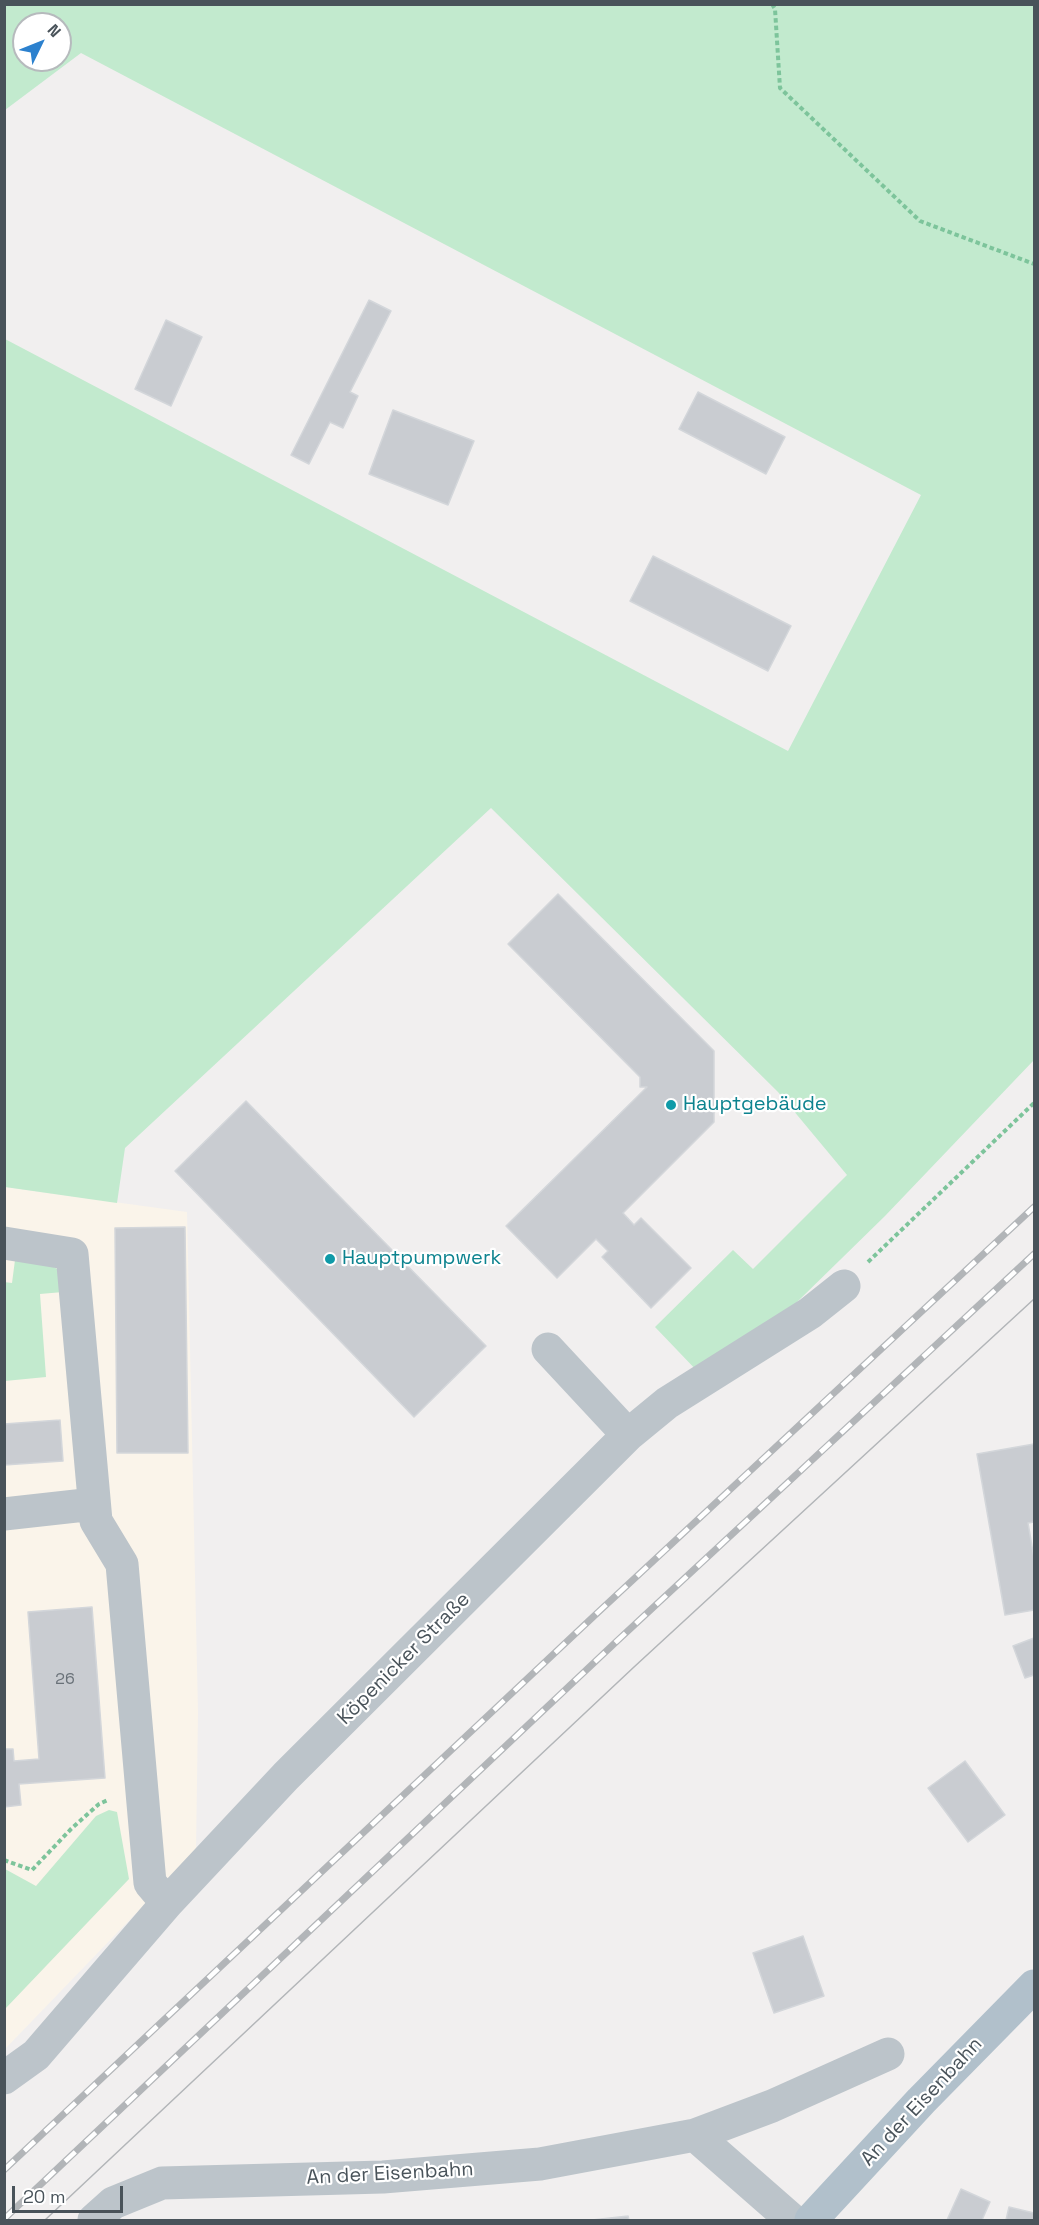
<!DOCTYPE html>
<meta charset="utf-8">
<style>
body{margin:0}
#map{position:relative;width:1039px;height:2225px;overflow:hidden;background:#f1efef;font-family:"Space Grotesk",sans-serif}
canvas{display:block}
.frame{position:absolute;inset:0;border:6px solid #49535a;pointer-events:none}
.north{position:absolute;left:12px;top:12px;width:60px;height:60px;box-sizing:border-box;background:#fff;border:2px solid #b6babd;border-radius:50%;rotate:47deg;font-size:16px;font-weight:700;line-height:24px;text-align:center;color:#49535a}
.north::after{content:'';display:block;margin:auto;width:21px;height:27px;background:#2c81ce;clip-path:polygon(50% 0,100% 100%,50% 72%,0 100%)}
.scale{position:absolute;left:12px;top:2186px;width:111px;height:27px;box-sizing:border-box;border:3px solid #49535a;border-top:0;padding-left:8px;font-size:18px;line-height:21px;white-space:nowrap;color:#49535a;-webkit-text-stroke:4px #fff;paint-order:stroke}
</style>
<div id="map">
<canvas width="1039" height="2225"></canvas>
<div class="frame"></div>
<div class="north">N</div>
<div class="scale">20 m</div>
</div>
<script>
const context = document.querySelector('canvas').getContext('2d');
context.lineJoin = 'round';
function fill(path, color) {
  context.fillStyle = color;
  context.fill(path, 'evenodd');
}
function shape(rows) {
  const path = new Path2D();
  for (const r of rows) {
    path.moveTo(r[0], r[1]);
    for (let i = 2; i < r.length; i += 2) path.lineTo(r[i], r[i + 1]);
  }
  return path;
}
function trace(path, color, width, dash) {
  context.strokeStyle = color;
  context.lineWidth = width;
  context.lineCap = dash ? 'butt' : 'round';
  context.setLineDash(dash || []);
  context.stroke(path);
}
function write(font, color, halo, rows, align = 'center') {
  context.font = font + ' "Space Grotesk",sans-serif';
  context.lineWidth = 4.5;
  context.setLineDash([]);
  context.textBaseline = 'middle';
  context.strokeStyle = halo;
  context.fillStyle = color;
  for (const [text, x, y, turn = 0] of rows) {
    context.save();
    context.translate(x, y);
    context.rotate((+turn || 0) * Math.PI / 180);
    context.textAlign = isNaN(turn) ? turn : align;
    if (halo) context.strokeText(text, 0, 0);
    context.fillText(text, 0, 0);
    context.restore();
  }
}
const commercial = shape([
 [5,1187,187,1212,198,1712,196,1851,5,2049]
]);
const green = shape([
 [5,5,1034,5,1034,1060,885,1216,796,1303,700,1374,655,1327,733,1250,753,1269,847,1175,778,1092,491,808,125,1148,117,1203,5,1187,5,339,788,751,921,495,81,53,5,110],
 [24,24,60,24,60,60,24,60],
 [15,1260,51,1265,57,1269,63,1292,40,1294,46,1377,5,1381,4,1282,12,1283],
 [109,1810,117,1812,129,1879,5,2009,5,1869,36,1886,96,1816]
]);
const building = shape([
 [369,300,391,311,350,392,358,396,343,428,330,422,309,464,291,455,369,300],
 [166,320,202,337,171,406,135,389,166,320],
 [698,392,785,437,766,474,679,429,698,392],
 [393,410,474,441,448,505,369,474,393,410],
 [653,556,791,626,768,671,630,601,653,556],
 [558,894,714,1051,714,1122,623,1213,634,1225,641,1218,691,1268,651,1308,602,1257,608,1251,596,1239,557,1278,506,1226,647,1087,640,1087,640,1077,508,944,558,894],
 [246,1101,486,1346,414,1417,175,1171,246,1101],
 [185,1227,188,1453,117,1453,115,1228,185,1227],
 [60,1420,63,1461,4,1465,4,1424,60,1420],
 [1034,1444,1034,1522,1028,1523,1034,1558,1034,1610,1005,1615,977,1454,1034,1444],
 [92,1607,105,1778,19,1784,21,1805,4,1807,4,1749,13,1749,14,1761,39,1759,28,1612,92,1607],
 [1034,1638,1034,1675,1025,1678,1013,1646,1034,1638],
 [965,1761,1005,1815,968,1842,928,1788,965,1761],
 [803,1936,824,1996,774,2013,753,1953,803,1936],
 [961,2189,990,2202,982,2220,947,2220,961,2189],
 [1009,2207,1034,2213,1034,2220,1006,2220,1009,2207],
 [628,2216,629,2220,592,2220,628,2216]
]);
const path = shape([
 [772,4,775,9,780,88,920,221,1034,264],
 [868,1262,1034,1103],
 [4,1860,32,1870,71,1829,99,1804,108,1800]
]);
const minor = shape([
 [4,1243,72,1254,96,1521,122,1564,150,1883,167,1903],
 [548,1349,628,1435],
 [4,1514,94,1504],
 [4,2078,36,2055,167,1903,286,1776,628,1435,667,1403,810,1313,844,1286],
 [695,2135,792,2220],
 [94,2220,113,2203,162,2183,383,2177,540,2164,695,2135,772,2106,888,2054]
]);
const major = shape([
 [811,2220,921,2101,1034,1986]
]);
const tram = shape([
 [45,2220,634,1667,1034,1299]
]);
const rail = shape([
 [4,2170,593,1617,1034,1207],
 [4,2219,617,1641,1034,1254]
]);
const markers = [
 [671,1105,6,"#0f9aa8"],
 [330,1259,6,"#0f9aa8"]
];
const numberNames = [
 ["26",65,1680]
];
const cultureNames = [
 ["Hauptgebäude",683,1105],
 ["Hauptpumpwerk",342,1259]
];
const streetNames = [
 ["Köpenicker Straße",404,1659,-45],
 ["An der Eisenbahn",922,2102,-47],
 ["An der Eisenbahn",390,2174,-3]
];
fill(commercial, '#faf4ea');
fill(green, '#c2eace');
fill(building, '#c9ccd1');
trace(building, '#d3d6da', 1.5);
trace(path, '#7dc49b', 4, [4.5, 3]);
trace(minor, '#bcc4ca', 33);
trace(major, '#b1c0cb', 33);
trace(tram, '#b2b5b8', 1.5);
trace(rail, '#b2b5b8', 7);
trace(rail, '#fff', 4.5, [14]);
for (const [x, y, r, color] of markers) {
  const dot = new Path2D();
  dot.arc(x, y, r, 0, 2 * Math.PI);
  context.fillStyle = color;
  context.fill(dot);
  trace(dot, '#fff', 2);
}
write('16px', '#697178', null, numberNames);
write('20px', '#0d838f', '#fff', cultureNames, 'left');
write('20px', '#49535a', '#fff', streetNames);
</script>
